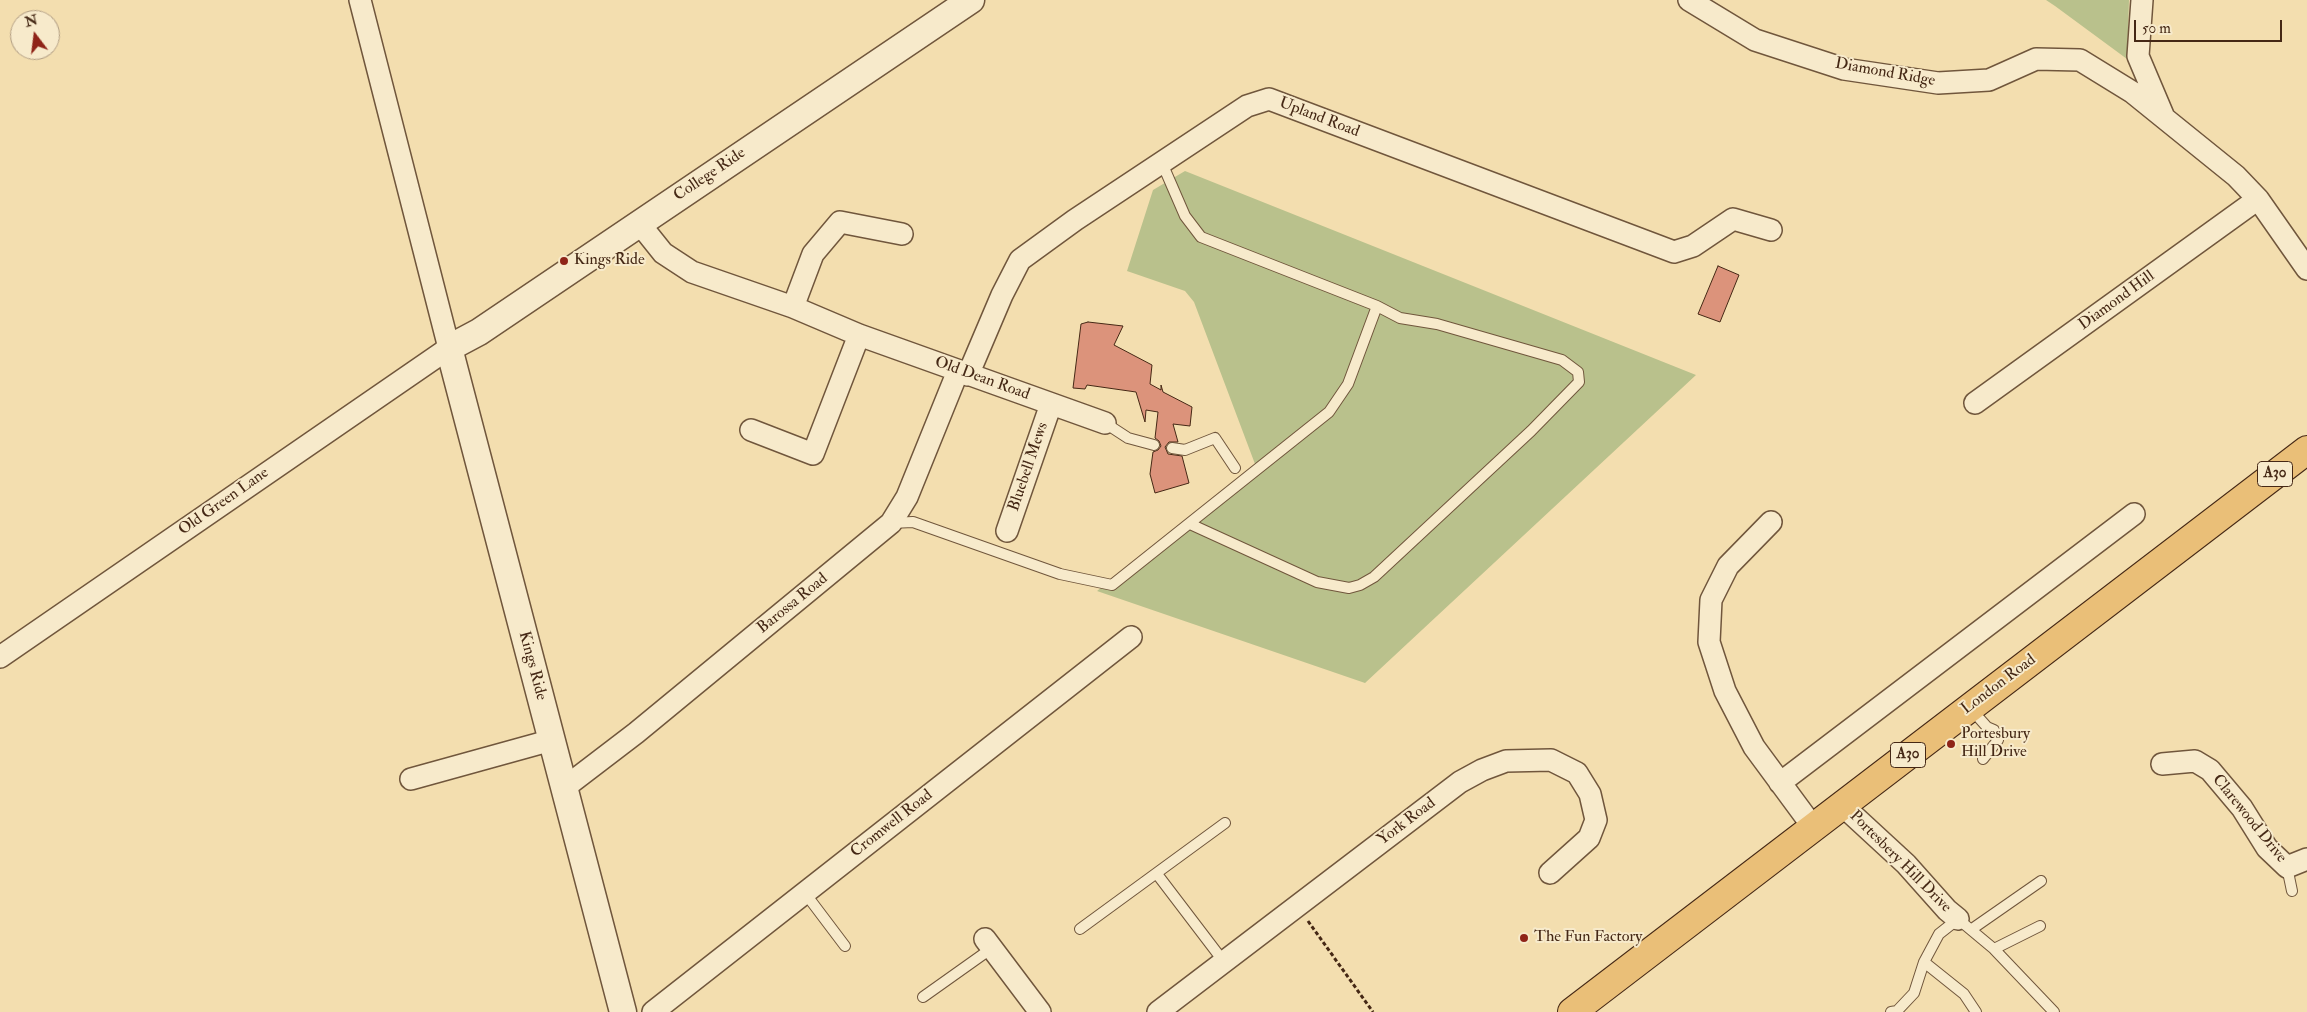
<!DOCTYPE html>
<style>
body{margin:0}
#map{position:relative;width:2307px;height:1012px;overflow:hidden;background:#f3deaf;font-family:"IM FELL Double Pica",serif}
canvas{display:block}
.north{position:absolute;left:10px;top:10px;width:50px;height:50px;box-sizing:border-box;background:#f7eacb;border:1px solid #b09c82;border-radius:50%;rotate:345deg;font-size:14px;font-weight:700;line-height:20px;text-align:center;color:#452815}
.north::after{content:'';display:block;margin:auto;width:18px;height:22px;background:#8f2418;clip-path:polygon(50% 0,100% 100%,50% 72%,0 100%)}
.scale{position:absolute;left:2134px;top:20px;width:148px;height:22px;box-sizing:border-box;border:2px solid #452815;border-top:0;padding-left:6px;font-size:15px;line-height:18px;white-space:nowrap;color:#452815;-webkit-text-stroke:4px #f7eacb;paint-order:stroke}
</style>
<div id="map">
<canvas width="2307" height="1012"></canvas>
<div class="north">N</div>
<div class="scale">50 m</div>
</div>
<script>
const context = document.querySelector('canvas').getContext('2d');
context.lineJoin = 'round';
function fill(path, color) {
  context.fillStyle = color;
  context.fill(path, 'evenodd');
}
function shape(rows) {
  const path = new Path2D();
  for (const r of rows) {
    path.moveTo(r[0], r[1]);
    for (let i = 2; i < r.length; i += 2) path.lineTo(r[i], r[i + 1]);
  }
  return path;
}
function trace(path, color, width, dash) {
  context.strokeStyle = color;
  context.lineWidth = width;
  context.lineCap = dash ? 'butt' : 'round';
  context.setLineDash(dash || []);
  context.stroke(path);
}
function write(font, color, halo, rows, align = 'center') {
  context.font = font + ' "IM FELL Double Pica",serif';
  context.lineWidth = 4;
  context.setLineDash([]);
  context.textBaseline = 'middle';
  context.strokeStyle = halo;
  context.fillStyle = color;
  for (const [text, x, y, turn = 0] of rows) {
    context.save();
    context.translate(x, y);
    context.rotate((+turn || 0) * Math.PI / 180);
    context.textAlign = isNaN(turn) ? turn : align;
    if (halo) context.strokeText(text, 0, 0);
    context.fillText(text, 0, 0);
    context.restore();
  }
}
const green = shape([
 [2046,0,2129,0,2127,59,2055,6],
 [1185,171,1696,375,1365,683,1097,591,1255,464,1194,302,1185,291,1127,271,1153,190]
]);
const building = shape([
 [1718,266,1739,275,1720,322,1698,314,1718,266],
 [1088,322,1123,326,1114,345,1152,365,1150,384,1161,390,1161,385,1163,392,1192,407,1190,426,1173,424,1178,442,1169,442,1165,447,1168,454,1182,456,1189,483,1155,493,1150,474,1153,452,1158,450,1161,446,1159,441,1155,438,1158,412,1146,410,1145,422,1136,392,1087,385,1085,389,1073,388,1081,324,1088,322]
]);
const path = shape([
 [1308,921,1373,1012]
]);
const service = shape([
 [1105,423,1128,438,1154,445],
 [1172,448,1185,450,1215,438,1235,468],
 [891,523,913,522,1060,574,1112,585,1329,412,1348,384,1377,306,1201,237,1185,216,1162,163],
 [1190,524,1317,582,1349,588,1360,585,1374,577,1531,431,1579,382,1578,372,1562,360,1437,324,1400,318,1377,306],
 [1971,709,1987,727,1994,730,1998,740,1983,759],
 [2287,867,2292,891],
 [1157,874,1224,962],
 [805,893,845,946],
 [1080,929,1225,823],
 [1972,929,2041,881],
 [1994,949,2040,926],
 [1924,962,1964,994,1976,1012],
 [923,997,992,948],
 [1891,1012,1897,1011,1914,993,1924,962,1939,934,1958,919,1994,949,2054,1012]
]);
const minor = shape([
 [1689,0,1755,40,1844,69,1938,83,1989,80,2036,59,2080,60,2132,92,2236,176,2258,199,2307,269],
 [2142,0,2138,56,2163,115],
 [639,223,663,253,692,272,793,307,859,335,1105,423],
 [793,307,813,254,840,222,902,234],
 [968,375,1002,295,1020,260,1075,220,1247,106,1269,99,1674,252,1693,246,1733,219,1771,230],
 [1975,403,2258,199],
 [751,430,813,454,859,335],
 [1771,522,1728,566,1711,600,1709,642,1725,691,1754,747,1813,827],
 [1007,531,1051,404],
 [0,657,449,348,360,0],
 [2162,764,2195,761,2210,770,2242,808,2267,848,2287,867,2307,859],
 [411,779,552,740],
 [1780,783,2134,514],
 [564,788,636,733,891,523,907,497,958,371],
 [1842,805,1906,864,1947,910,1958,919],
 [985,939,1040,1012],
 [653,1012,1131,637],
 [1158,1012,1460,782,1482,770,1506,761,1551,760,1577,773,1590,794,1596,820,1589,838,1550,873]
]);
const tertiary = shape([
 [623,1012,449,348,479,332,971,0]
]);
const primary = shape([
 [1572,1012,2307,450]
]);
const markers = [
 [564,261,5,"#8f2418"],
 [1951,744,5,"#8f2418"],
 [1524,938,5,"#8f2418"]
];
const shields = [
 [2275,474,35],
 [1908,755,35]
];
const shieldNames = [
 ["A30",2275,474],
 ["A30",1908,755]
];
const streetNames = [
 ["Diamond Ridge",1885,73,10],
 ["Upland Road",1319,118,21],
 ["College Ride",710,175,-34],
 ["Diamond Hill",2117,301,-36],
 ["Old Dean Road",982,379,20],
 ["Bluebell Mews",1029,467,-71],
 ["Old Green Lane",224,502,-35],
 ["Barossa Road",793,604,-39],
 ["Kings Ride",532,666,75],
 ["London Road",1999,685,-37],
 ["Clarewood Drive",2249,819,51],
 ["York Road",1407,822,-37],
 ["Cromwell Road",892,824,-38],
 ["Portesbery Hill Drive",1900,862,45]
];
const poiNames = [
 ["Kings Ride",574,261],
 ["Portesbury",1961,735],
 ["Hill Drive",1961,753],
 ["The Fun Factory",1534,938]
];
fill(green, '#b9c18c');
fill(building, '#dc937b');
trace(building, '#452815', 1);
trace(service, '#70563c', 12);
trace(minor, '#70563c', 24);
trace(tertiary, '#70563c', 29);
trace(primary, '#452815', 30);
trace(path, '#452815', 3, [4, 2.5]);
trace(service, '#f7eacb', 10);
trace(minor, '#f7eacb', 21);
trace(tertiary, '#f7eacb', 26);
trace(primary, '#eabf78', 28);
for (const [x, y, r, color] of markers) {
  const dot = new Path2D();
  dot.arc(x, y, r, 0, 2 * Math.PI);
  context.fillStyle = color;
  context.fill(dot);
  trace(dot, '#f7eacb', 2);
}
for (const [x, y, w] of shields) {
  const box = new Path2D();
  box.roundRect(x - w / 2, y - 12.5, w, 25, 4);
  context.fillStyle = '#f7eacb';
  context.fill(box);
  trace(box, '#452815', 1);
}
write('bold 15px', '#452815', null, shieldNames);
write('16px', '#452815', '#f7eacb', streetNames);
write('16px', '#452815', '#f7eacb', poiNames, 'left');
</script>
